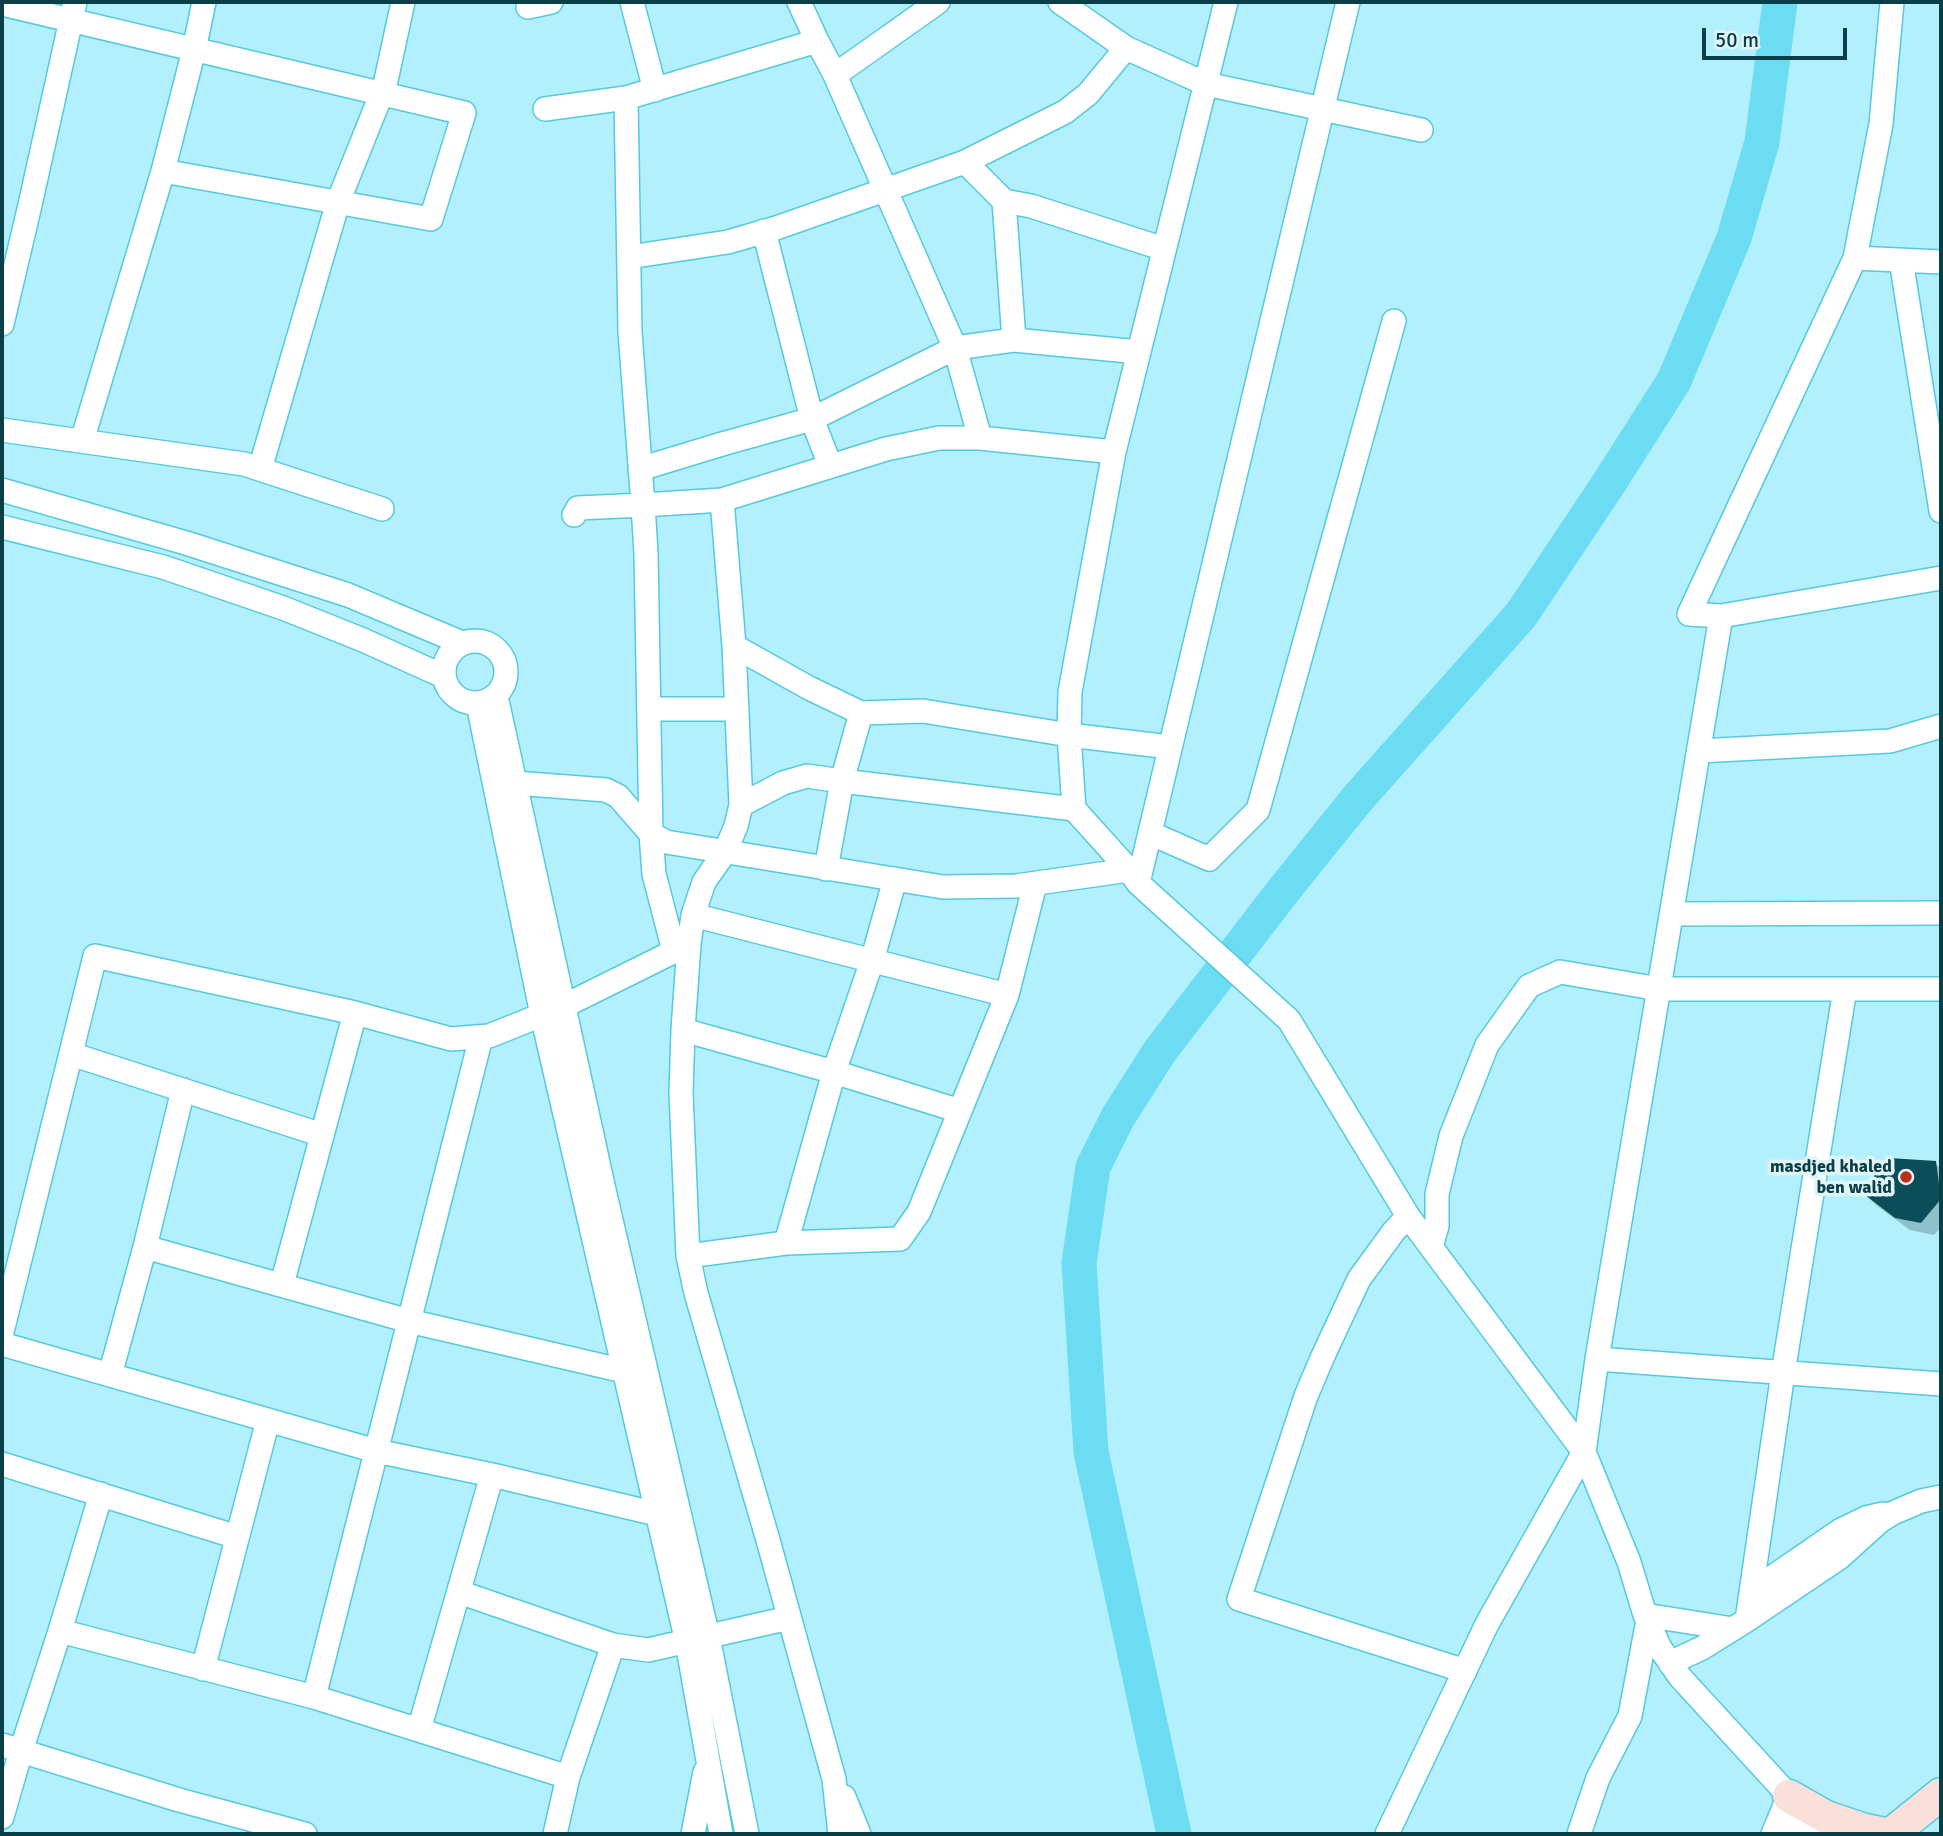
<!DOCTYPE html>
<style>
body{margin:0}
#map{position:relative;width:1943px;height:1836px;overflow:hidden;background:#b2f0fd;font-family:Signika,sans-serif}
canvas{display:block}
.frame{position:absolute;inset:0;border:4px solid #0b3f48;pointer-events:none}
.scale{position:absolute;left:1702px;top:28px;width:145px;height:32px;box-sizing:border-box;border:4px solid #0b3f48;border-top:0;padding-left:9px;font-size:21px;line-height:24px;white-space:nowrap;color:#0b3f48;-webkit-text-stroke:5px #e1f5f9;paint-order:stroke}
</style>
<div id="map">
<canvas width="1943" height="1836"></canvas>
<div class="frame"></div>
<div class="scale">50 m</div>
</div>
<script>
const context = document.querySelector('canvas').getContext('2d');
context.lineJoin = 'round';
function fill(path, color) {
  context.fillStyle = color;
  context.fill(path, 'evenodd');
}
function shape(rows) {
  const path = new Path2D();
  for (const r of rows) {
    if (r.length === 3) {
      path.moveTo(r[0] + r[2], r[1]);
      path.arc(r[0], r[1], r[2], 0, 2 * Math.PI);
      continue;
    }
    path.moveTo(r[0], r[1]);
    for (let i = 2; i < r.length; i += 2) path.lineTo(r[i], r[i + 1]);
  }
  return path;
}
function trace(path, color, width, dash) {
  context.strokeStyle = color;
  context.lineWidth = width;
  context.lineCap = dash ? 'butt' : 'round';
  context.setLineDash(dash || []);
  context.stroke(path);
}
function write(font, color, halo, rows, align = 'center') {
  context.font = font + ' Signika,sans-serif';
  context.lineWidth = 7;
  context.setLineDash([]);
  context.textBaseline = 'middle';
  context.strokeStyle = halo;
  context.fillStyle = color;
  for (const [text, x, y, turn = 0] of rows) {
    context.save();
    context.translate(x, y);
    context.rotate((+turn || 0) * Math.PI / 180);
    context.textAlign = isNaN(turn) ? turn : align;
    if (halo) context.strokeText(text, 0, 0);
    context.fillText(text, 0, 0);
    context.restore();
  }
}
const shadow = shape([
 [1935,1163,1941,1169,1941,1227,1934,1235,1910,1230,1876,1205,1863,1192]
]);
const river = shape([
 [1174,1834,1091,1452,1079,1263,1093,1167,1118,1117,1160,1051,1283,891,1358,798,1521,615,1607,486,1674,381,1734,238,1762,142,1780,2]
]);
const building = shape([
 [1889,1158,1936,1161,1941,1199,1921,1223,1895,1218,1861,1192]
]);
const street = shape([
 [632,2,655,90],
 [799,2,817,41],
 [1060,2,1126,48],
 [1226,2,1114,452,1070,692,1069,735,1074,809,1129,870,1138,883,1289,1020,1408,1216,1584,1452,1487,1624,1387,1834],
 [2,4,464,113,431,219,163,171],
 [528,7,551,2],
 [835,75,938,2],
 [626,98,817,41,835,75,955,348,980,438],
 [545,109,626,98,630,332,643,505,722,500,734,646,809,688,861,713],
 [965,162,1065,112,1088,94,1126,48,1206,84,1421,130],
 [1004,201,1014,340],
 [764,231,812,419,830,465],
 [629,257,728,242,776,228,965,162,1004,201,1031,206,1164,249],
 [1855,258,1881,124,1892,2],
 [1901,260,1941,511],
 [1941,262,1855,258,1689,614,1721,616,1941,578],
 [2,324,30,205,75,2],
 [2,430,244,464,382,509],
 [82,441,163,171,194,50,204,2],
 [260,469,338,202,385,85,403,2],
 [640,469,722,444,812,419,955,348,1014,340,1139,352],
 [2,490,186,543,348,595,462,643],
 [722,500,886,449,939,438,980,438,1114,452],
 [574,515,578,508,643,505,646,553,651,834,654,874,674,951],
 [2,527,163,567,283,608,363,640,443,676],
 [1721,616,1597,1359,1584,1452,1629,1562,1645,1615,1660,1648,1680,1677,1824,1834],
 [475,672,31],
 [734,646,741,805],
 [496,696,604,1190,708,1637,747,1834],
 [478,704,542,1015,687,1642,721,1834],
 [649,709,737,709],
 [1699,751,1890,741,1941,726],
 [515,783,606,790,618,796,651,834,666,842,943,887,1016,886,1129,870],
 [1150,833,1209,859,1258,810,1394,321],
 [826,869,842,781,1074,809],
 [1138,883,1348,2],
 [1672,914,1941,913],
 [693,915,1007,995,1035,884],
 [689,944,683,1030,681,1093,688,1256,696,1293,768,1540,834,1779,840,1834],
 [683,1030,834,1072,960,1111],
 [71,1054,322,1135],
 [1408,1216,1394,1231,1359,1279,1323,1356,1306,1396,1239,1599,1465,1671],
 [786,1243,900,1239,919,1212,1007,995],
 [145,1247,409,1321,624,1371,636,1371],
 [1431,1247,1437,1226,1437,1194,1451,1136,1487,1045,1529,986,1560,972,1659,989,1941,989],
 [688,1256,786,1243,834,1072,872,961,895,879],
 [282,1284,355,1013],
 [2,1332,95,956,355,1013,451,1039,489,1036,564,1006,689,944,693,915,704,882,725,852,736,826,741,805,783,783,807,776,842,781,861,713,923,711,1069,735,1170,747],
 [2,1344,376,1451,492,1475,657,1514],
 [1597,1359,1941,1384],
 [110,1375,145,1247,183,1090],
 [2,1464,237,1537],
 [459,1592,613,1645,648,1650,789,1618],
 [1751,1592,1841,1530,1866,1518,1883,1514],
 [1645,1615,1733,1629],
 [1747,1620,1783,1373,1845,989],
 [60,1631,314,1697,568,1777],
 [1670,1663,1702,1648,1747,1620,1839,1558,1880,1521,1893,1513,1921,1501,1941,1497],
 [203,1669,268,1420],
 [314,1697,481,1037],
 [419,1730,492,1475],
 [2,1745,179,1800,305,1834],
 [844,1797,859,1834],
 [1790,1799,1796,1834],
 [2,1817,21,1751,60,1631,101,1494],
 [555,1834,568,1777,613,1645],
 [693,1834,705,1772],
 [1579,1834,1598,1778,1630,1716,1648,1620],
 [1773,1834,1789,1796]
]);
const secondary = shape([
 [1789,1796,1826,1817,1865,1830,1885,1834],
 [1895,1831,1941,1794]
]);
const markers = [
 [1906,1177,7,"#bc3018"]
];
const poiNames = [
 ["masdjed khaled",1892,1167],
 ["ben walid",1892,1188]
];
fill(shadow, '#0003');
trace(river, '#6cdcf2', 35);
fill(building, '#0b4e59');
trace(street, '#56c9df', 26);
trace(secondary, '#56c9df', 35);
trace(street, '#fff', 23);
trace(secondary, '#fae0db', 32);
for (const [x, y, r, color] of markers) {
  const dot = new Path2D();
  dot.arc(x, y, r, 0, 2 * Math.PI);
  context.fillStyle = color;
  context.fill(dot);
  trace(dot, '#e1f5f9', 2.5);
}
write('bold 18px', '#0b3f48', '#e1f5f9', poiNames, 'right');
</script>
